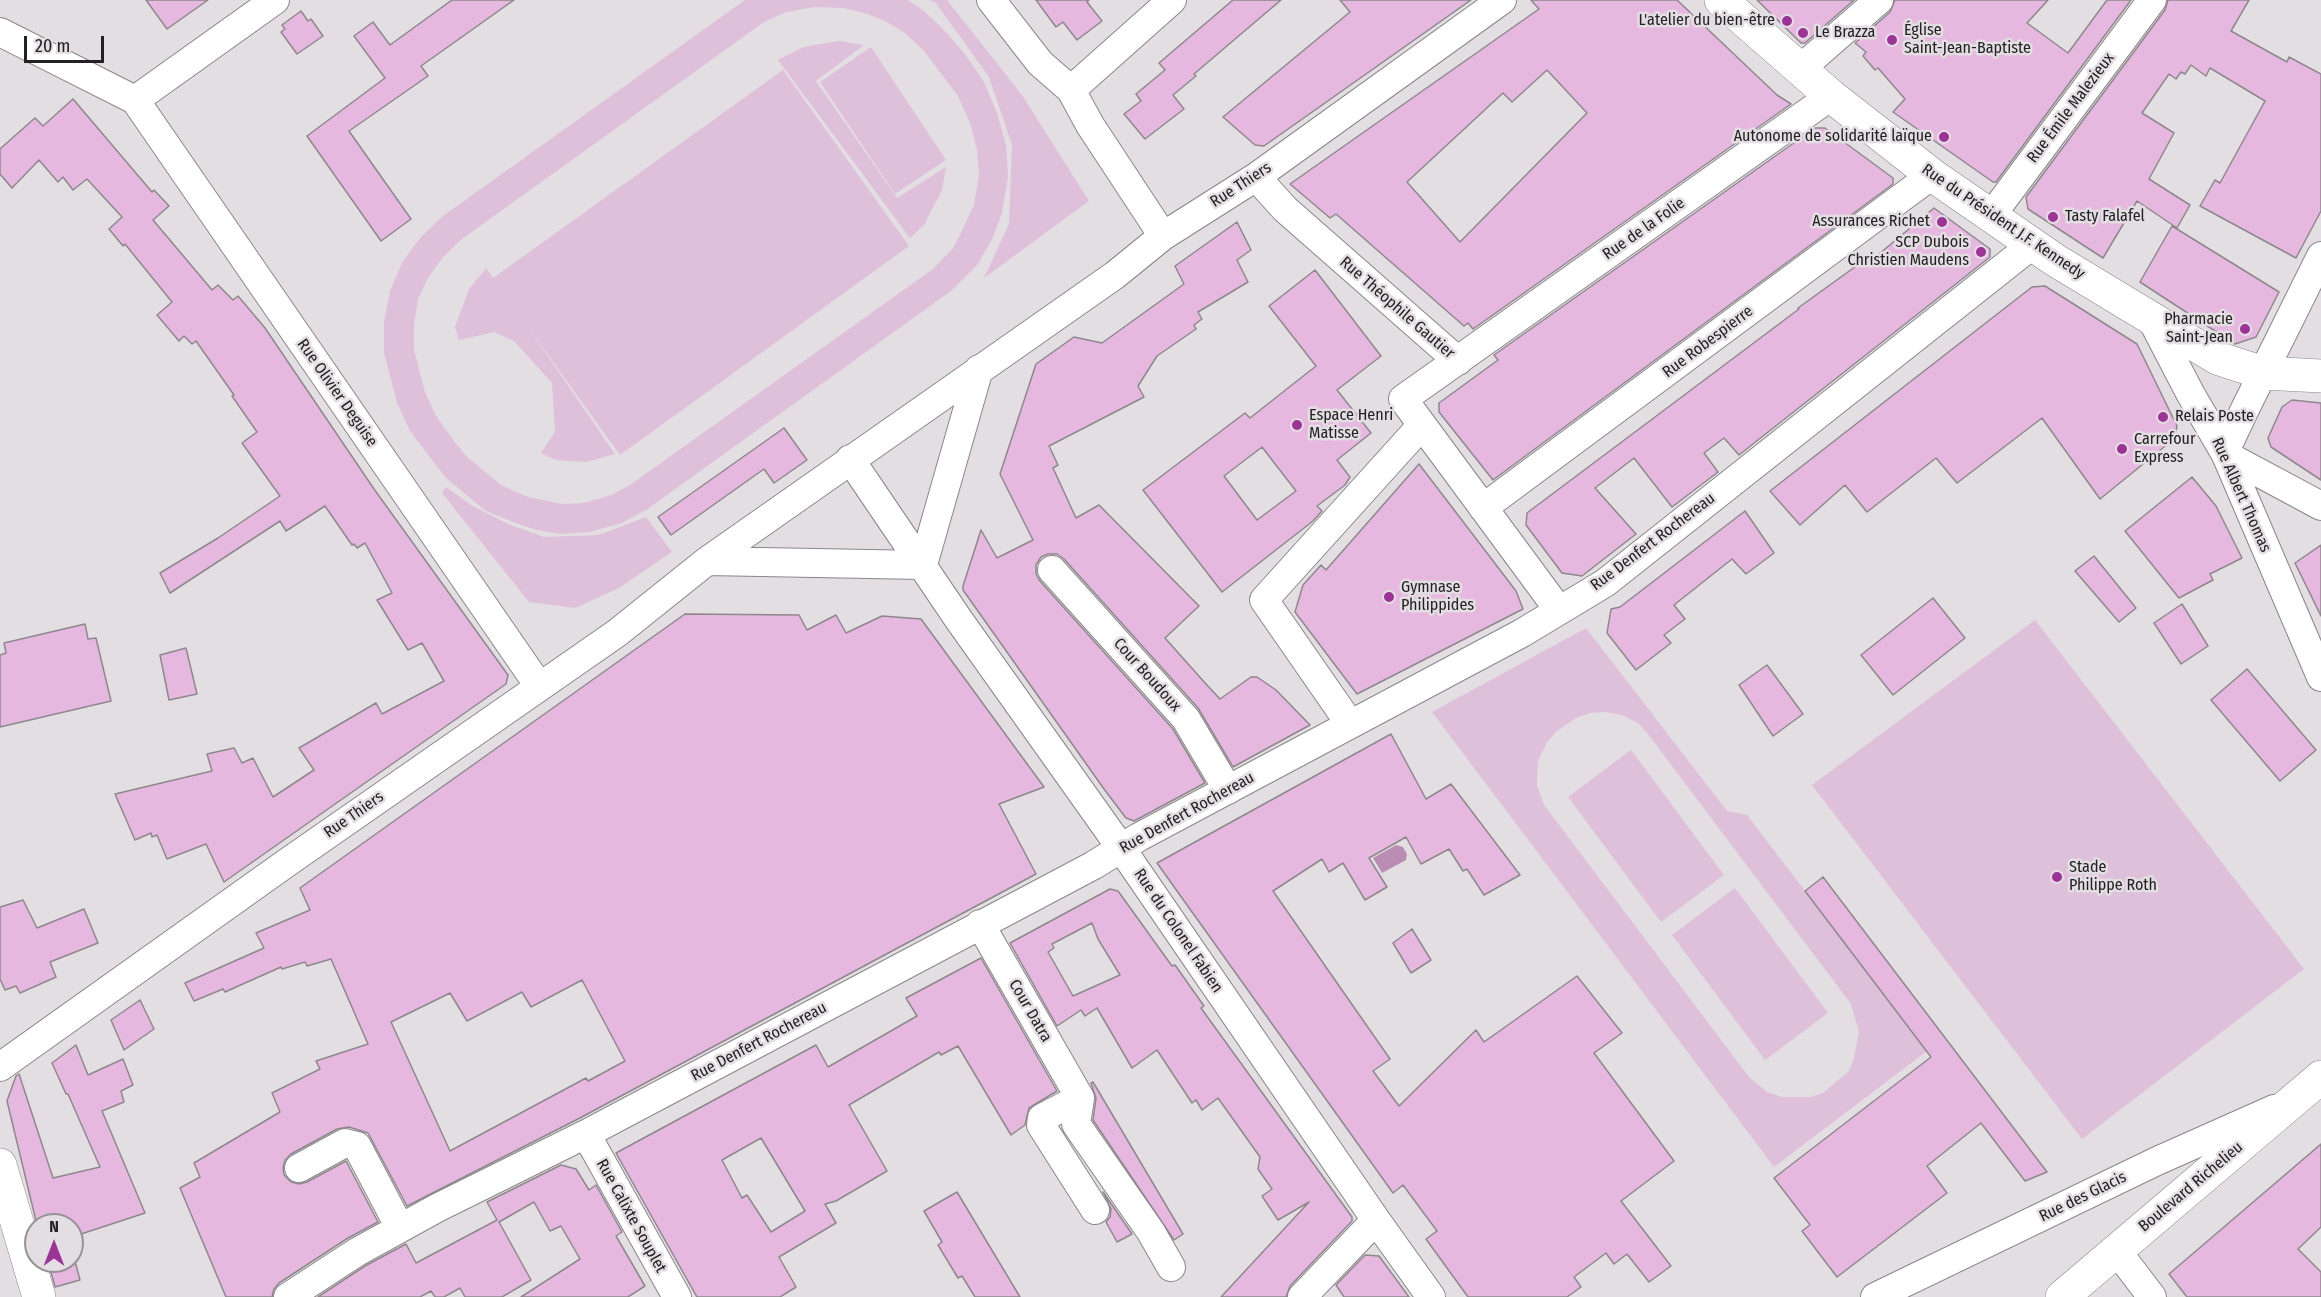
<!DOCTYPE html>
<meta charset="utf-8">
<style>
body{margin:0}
#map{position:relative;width:2321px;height:1297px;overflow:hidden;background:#e3dee2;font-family:"Fira Sans Condensed",sans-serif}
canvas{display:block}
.north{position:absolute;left:24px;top:1213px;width:60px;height:60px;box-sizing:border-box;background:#e3dee2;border:2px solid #969296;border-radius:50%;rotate:0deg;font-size:16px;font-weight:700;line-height:24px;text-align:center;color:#232123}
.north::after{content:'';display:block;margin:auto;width:21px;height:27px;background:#9c3396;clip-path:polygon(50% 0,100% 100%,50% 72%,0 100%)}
.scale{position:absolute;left:24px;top:36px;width:80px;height:27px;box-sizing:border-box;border:3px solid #232123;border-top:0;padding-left:8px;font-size:18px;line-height:21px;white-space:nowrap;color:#232123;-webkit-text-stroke:4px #e3dee2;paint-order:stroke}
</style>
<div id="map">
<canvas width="2321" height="1297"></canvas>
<div class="north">N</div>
<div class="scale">20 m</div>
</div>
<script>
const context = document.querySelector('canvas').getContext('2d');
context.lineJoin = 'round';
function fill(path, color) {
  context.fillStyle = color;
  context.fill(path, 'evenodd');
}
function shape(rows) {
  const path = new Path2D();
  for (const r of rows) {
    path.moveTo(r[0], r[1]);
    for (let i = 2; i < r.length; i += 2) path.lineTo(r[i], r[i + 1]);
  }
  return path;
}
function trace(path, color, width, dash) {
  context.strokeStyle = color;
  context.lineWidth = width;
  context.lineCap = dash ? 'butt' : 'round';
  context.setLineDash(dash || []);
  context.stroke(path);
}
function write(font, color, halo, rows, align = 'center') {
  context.font = font + ' "Fira Sans Condensed",sans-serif';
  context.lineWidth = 5;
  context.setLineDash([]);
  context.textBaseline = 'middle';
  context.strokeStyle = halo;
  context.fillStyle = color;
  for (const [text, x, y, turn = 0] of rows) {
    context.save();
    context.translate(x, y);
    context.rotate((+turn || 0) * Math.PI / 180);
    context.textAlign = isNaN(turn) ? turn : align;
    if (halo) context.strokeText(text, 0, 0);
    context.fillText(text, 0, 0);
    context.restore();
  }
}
const green = shape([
 [745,0,907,0,923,10,945,31,965,54,984,82,997,113,1006,145,1008,177,1002,213,993,237,978,264,951,291,646,510,622,523,589,532,561,534,537,530,518,524,486,511,446,478,410,431,397,403,384,353,384,322,390,291,402,263,420,238,443,216],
 [815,7,843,8,868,14,887,22,905,33,924,51,958,96,970,123,977,150,979,175,974,205,954,247,933,269,630,485,611,495,584,503,562,504,528,497,501,485,467,457,454,441,436,416,425,392,414,350,414,325,418,299,428,278,443,257,462,239,764,22,786,12],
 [930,0,947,0,1022,95,1089,201,984,278,1009,224,1012,145,989,77,936,3],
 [839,41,864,45,816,81,897,198,946,167,942,190,924,225,910,238,778,60,804,47],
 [871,47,946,160,895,194,820,82],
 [783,70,909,246,620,455,525,323,615,454,586,462,556,460,541,453,555,432,552,383,514,341,494,332,459,340,455,327,469,289,486,268,493,278],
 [446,487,471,505,508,524,544,537,599,535,646,517,672,552,619,588,575,608,529,602,442,493],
 [2035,620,2304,969,2082,1139,1812,785],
 [1586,628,1727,811,1747,815,1927,1051,1774,1167,1432,712],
 [1606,712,1622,715,1638,723,1648,734,1851,1004,1859,1032,1854,1058,1849,1071,1823,1093,1811,1097,1782,1097,1767,1092,1749,1077,1544,805,1537,786,1537,772,1538,761,1547,742,1557,731,1576,718,1590,713],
 [1631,750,1724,875,1661,922,1568,797],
 [1735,888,1828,1013,1765,1060,1672,935]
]);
const water = shape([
 [1396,845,1403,847,1407,854,1406,860,1382,873,1373,858]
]);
const building = shape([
 [146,0,208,0,167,29,146,0],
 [452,0,514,0,421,66,428,76,349,131,411,219,381,241,307,136,385,78,354,36,373,22,390,45,452,0],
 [1036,0,1089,0,1087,2,1102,21,1077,40,1063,22,1056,27,1036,0],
 [1233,0,1281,0,1194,74,1196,76,1173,95,1184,109,1145,139,1124,114,1141,101,1136,94,1165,70,1159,63,1233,0],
 [1340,0,1471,0,1264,146,1255,145,1223,117,1350,12,1340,0],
 [1531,0,1677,0,1777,95,1791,104,1473,329,1468,323,1464,326,1336,214,1330,218,1290,184,1539,9,1531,0],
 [1547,70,1587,113,1460,242,1407,182,1503,93,1512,102,1547,70],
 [1757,0,1854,0,1805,43,1801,43,1757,0],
 [1895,0,2048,0,2027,23,2068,53,2107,0,2131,0,1996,182,1993,182,1893,112,1905,99,1878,68,1875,70,1863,56,1866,52,1855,43,1890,12,1895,0],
 [2168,0,2249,0,2231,31,2287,62,2289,57,2321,74,2321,211,2296,258,2200,206,2215,180,2220,183,2265,101,2210,68,2206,76,2191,65,2185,74,2181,72,2176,79,2169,74,2142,113,2174,133,2149,179,2190,205,2177,228,2137,201,2103,258,2028,209,2026,197,2165,10,2168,0],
 [301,11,308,21,311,19,323,36,297,54,281,32,285,29,282,25,301,11],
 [73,99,152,192,154,190,169,206,153,220,212,290,218,285,233,300,238,296,265,328,374,489,508,675,506,684,224,882,206,844,167,859,157,835,152,837,151,833,135,840,115,794,212,771,207,754,234,748,242,763,253,758,273,797,314,770,299,748,376,703,382,714,444,681,422,643,408,650,377,600,392,593,365,543,357,548,354,544,352,545,325,506,286,531,280,521,170,593,160,573,218,538,280,496,242,443,257,432,232,396,234,395,196,341,192,344,184,336,179,341,157,315,172,302,125,244,123,246,109,229,122,217,87,179,73,190,63,177,58,182,39,160,12,188,0,174,0,149,35,118,43,126,73,99],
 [1815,128,1825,128,1893,178,1893,184,1493,480,1439,412,1439,403,1498,360,1494,355,1815,128],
 [1934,208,1990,249,1990,257,1739,455,1724,438,1704,453,1718,472,1672,507,1634,458,1595,488,1636,534,1582,576,1562,573,1526,525,1527,513,1799,309,1798,308,1870,256,1873,259,1934,208],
 [1237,222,1251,250,1237,260,1248,282,1198,312,1202,319,1194,325,1196,329,1157,356,1138,386,1144,397,1049,446,1058,465,1053,468,1076,518,1099,505,1199,606,1165,638,1206,684,1220,699,1251,677,1257,677,1276,690,1310,725,1233,767,1198,708,1064,559,1057,554,1048,554,1041,557,1036,565,1036,574,1040,581,1173,729,1205,783,1134,821,1126,818,1104,789,963,590,963,586,981,530,997,558,1033,540,1000,474,1036,364,1074,337,1102,343,1184,284,1175,266,1237,222],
 [2172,226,2279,292,2256,337,2235,344,2140,282,2172,226],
 [1315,270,1381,356,1337,390,1371,433,1337,460,1350,477,1345,485,1317,506,1322,511,1313,521,1222,592,1143,490,1245,413,1250,418,1316,366,1269,306,1315,270],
 [1262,447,1296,491,1257,520,1224,476,1262,447],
 [2045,286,2137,344,2177,426,2174,439,2100,499,2042,418,1957,483,1936,458,1867,512,1845,485,1800,525,1770,491,2032,287,2045,286],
 [2292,400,2321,403,2321,480,2271,447,2268,438,2282,407,2292,400],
 [784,428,807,460,774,483,764,469,671,535,658,517,784,428],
 [1419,464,1516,591,1523,609,1357,694,1295,612,1303,585,1321,565,1326,570,1419,464],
 [2192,477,2216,506,2242,558,2210,574,2213,580,2179,598,2125,531,2192,477],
 [1745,511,1774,553,1746,574,1732,559,1674,605,1685,619,1664,635,1671,643,1636,670,1607,633,1611,609,1620,607,1745,511],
 [2321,545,2321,616,2295,563,2321,545],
 [2094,556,2136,608,2119,622,2075,571,2094,556],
 [1933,598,1965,638,1893,695,1861,655,1933,598],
 [2182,604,2208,646,2181,664,2154,623,2182,604],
 [685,614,799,615,807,630,836,615,846,633,882,616,921,619,1044,787,999,804,1036,874,578,1119,407,1206,368,1133,349,1127,337,1129,291,1154,285,1160,283,1168,284,1175,291,1182,299,1184,307,1182,346,1161,378,1222,348,1238,279,1283,274,1289,272,1297,226,1297,180,1188,200,1177,194,1163,280,1112,272,1093,320,1069,316,1061,368,1044,331,959,307,966,305,962,282,969,281,967,225,992,223,989,194,1001,185,983,264,948,256,933,310,910,300,888,685,614],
 [582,980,625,1061,588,1081,586,1078,450,1151,391,1022,450,993,467,1021,522,992,531,1007,582,980],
 [85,624,88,639,96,638,111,701,0,727,0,655,6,653,4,643,85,624],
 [186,648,197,694,169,700,160,655,186,648],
 [1767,665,1803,714,1773,736,1739,685,1767,665],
 [2247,669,2316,750,2280,781,2211,700,2247,669],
 [1391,734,1426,799,1451,784,1520,875,1484,895,1467,869,1463,871,1449,849,1421,864,1406,837,1369,858,1387,887,1365,900,1343,863,1329,872,1322,859,1273,891,1390,1059,1373,1071,1399,1106,1476,1030,1484,1042,1577,976,1622,1033,1594,1053,1674,1161,1621,1201,1671,1266,1649,1282,1627,1254,1614,1264,1606,1253,1574,1277,1581,1287,1567,1297,1468,1297,1426,1239,1437,1231,1403,1185,1393,1193,1157,863,1391,734],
 [1823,877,2047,1172,2025,1181,1981,1123,1927,1166,1947,1193,1837,1277,1802,1231,1810,1225,1774,1178,1931,1057,1805,891,1823,877],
 [1110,889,1118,891,1172,966,1175,965,1204,1006,1201,1008,1352,1217,1352,1221,1290,1286,1286,1297,1221,1297,1309,1202,1278,1220,1262,1196,1272,1189,1258,1169,1260,1157,1218,1098,1202,1110,1196,1100,1192,1103,1157,1050,1132,1068,1097,1008,1085,1016,1081,1010,1057,1026,1010,943,1110,889],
 [1092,923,1098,939,1120,975,1073,996,1048,952,1054,948,1052,944,1092,923],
 [23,900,37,928,84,909,98,943,50,962,56,977,20,993,16,986,5,990,0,979,0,907,23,900],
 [1412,929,1431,960,1411,973,1393,943,1412,929],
 [981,958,1057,1091,1029,1108,1025,1125,1011,1135,958,1046,941,1055,939,1052,849,1105,887,1171,836,1201,825,1204,836,1223,779,1257,796,1287,780,1297,697,1297,616,1153,816,1045,828,1067,917,1016,906,998,981,958],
 [761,1138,805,1211,771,1232,747,1195,742,1198,722,1160,761,1138],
 [140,1000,154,1029,124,1050,111,1020,140,1000],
 [76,1045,88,1075,123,1059,133,1085,121,1091,124,1102,102,1111,145,1213,72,1237,72,1225,37,1225,7,1101,16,1076,19,1074,53,1178,100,1167,68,1094,66,1094,52,1063,76,1045],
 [1093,1082,1183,1234,1174,1240,1093,1120,1096,1098,1091,1083,1093,1082],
 [2321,1144,2321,1227,2298,1249,2321,1272,2321,1297,2187,1297,2169,1274,2321,1144],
 [561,1165,576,1169,589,1190,596,1185,622,1232,616,1236,645,1286,628,1297,521,1297,580,1259,561,1226,550,1231,534,1202,499,1222,531,1280,502,1297,465,1297,460,1288,444,1297,435,1297,431,1291,420,1297,318,1297,365,1266,406,1244,416,1263,497,1220,487,1202,561,1165],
 [957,1192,1020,1297,975,1297,962,1276,958,1278,938,1245,942,1242,924,1211,957,1192],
 [1103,1192,1132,1234,1117,1242,1106,1222,1110,1217,1111,1209,1103,1192],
 [72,1250,80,1280,55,1287,48,1261,72,1261,72,1250],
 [1365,1255,1379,1256,1409,1297,1344,1297,1336,1285,1365,1255]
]);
const street = shape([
 [991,0,1040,63,1071,90,1090,125,1163,236],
 [0,32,135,100,539,686],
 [1799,70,1879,0],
 [1071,90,1172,0],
 [135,100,275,0],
 [1256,177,1285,209,1458,361],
 [1991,216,2152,0],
 [2321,256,2244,411,2228,445,2226,455,2321,506],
 [2151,318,2190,393,2226,455,2321,677],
 [850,459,959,620,1121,848,1376,1220,1431,1297],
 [1483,508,1932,175],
 [707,561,923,565,979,369],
 [1052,570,1186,719,1228,790],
 [1558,609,1403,399,1831,96],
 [1350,724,1264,600,1422,425],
 [980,924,1080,1098,1076,1124,1151,1232,1171,1267],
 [0,1067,285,864,617,633,707,561,1115,275,1163,236,1256,177,1502,0],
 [1080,1098,1042,1118,1041,1125,1095,1210],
 [586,1134,677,1297],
 [299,1168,345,1143,357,1146,400,1228],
 [2117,1251,2152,1297],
 [288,1297,357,1252,437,1208,586,1134,1094,865,1139,837,1522,633,1605,583,2032,245],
 [1302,1297,1376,1220],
 [1875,1297,2157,1161,2274,1109]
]);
const secondary = shape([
 [1721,0,1831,96,1932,175,2055,260,2217,358,2263,373,2321,376],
 [0,1165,39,1297],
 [2062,1297,2321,1077]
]);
const markers = [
 [1787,21,6,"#9c3396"],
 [1803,33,6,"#9c3396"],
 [1892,40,6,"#9c3396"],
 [1944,137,6,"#9c3396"],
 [2053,217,6,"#9c3396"],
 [1942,222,6,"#9c3396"],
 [1981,252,6,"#9c3396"],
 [2245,329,6,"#9c3396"],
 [2163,417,6,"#9c3396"],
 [1297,425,6,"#9c3396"],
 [2122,449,6,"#9c3396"],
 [1389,597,6,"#9c3396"],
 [2057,877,6,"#9c3396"]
];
const poiNames = [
 ["L'atelier du bien-être",1775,21,"right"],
 ["Église",1904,31],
 ["Saint-Jean-Baptiste",1904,49],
 ["Le Brazza",1815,33],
 ["Autonome de solidarité laïque",1932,137,"right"],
 ["Tasty Falafel",2065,217],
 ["Assurances Richet",1930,222,"right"],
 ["SCP Dubois",1969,243,"right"],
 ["Christien Maudens",1969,261,"right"],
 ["Pharmacie",2233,320,"right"],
 ["Saint-Jean",2233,338,"right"],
 ["Espace Henri",1309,416],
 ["Matisse",1309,434],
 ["Relais Poste",2175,417],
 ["Carrefour",2134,440],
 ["Express",2134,458],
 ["Gymnase",1401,588],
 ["Philippides",1401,606],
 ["Stade",2069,868],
 ["Philippe Roth",2069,886]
];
const streetNames = [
 ["Rue Émile Malezieux",2071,108,-53],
 ["Rue Thiers",1241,185,-33],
 ["Rue du Président J.F. Kennedy",2003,222,34],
 ["Rue de la Folie",1644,229,-35],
 ["Rue Théophile Gautier",1397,308,41],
 ["Rue Robespierre",1708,342,-37],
 ["Rue Olivier Deguise",337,393,55],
 ["Rue Albert Thomas",2241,495,66],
 ["Rue Denfert Rochereau",1653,542,-37],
 ["Cour Boudoux",1147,675,48],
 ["Rue Denfert Rochereau",1187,813,-29],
 ["Rue Thiers",354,815,-35],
 ["Rue du Colonel Fabien",1178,931,56],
 ["Cour Datra",1030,1011,60],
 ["Rue Denfert Rochereau",759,1042,-28],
 ["Boulevard Richelieu",2191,1187,-40],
 ["Rue des Glacis",2083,1197,-26],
 ["Rue Calixte Souplet",631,1216,61]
];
fill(green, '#dec0da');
fill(water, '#ba8eb4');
fill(building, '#e6b8e0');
trace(building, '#8d888c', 1.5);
trace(street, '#8a868a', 30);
trace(secondary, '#8a868a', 34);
trace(street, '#fff', 28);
trace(secondary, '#fff', 33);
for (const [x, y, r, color] of markers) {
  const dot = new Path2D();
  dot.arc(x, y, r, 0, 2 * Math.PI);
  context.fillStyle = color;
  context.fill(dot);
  trace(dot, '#e3dee2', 2);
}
write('16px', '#232123', '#e3dee2', poiNames, 'left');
write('16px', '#232123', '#e3dee2', streetNames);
</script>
